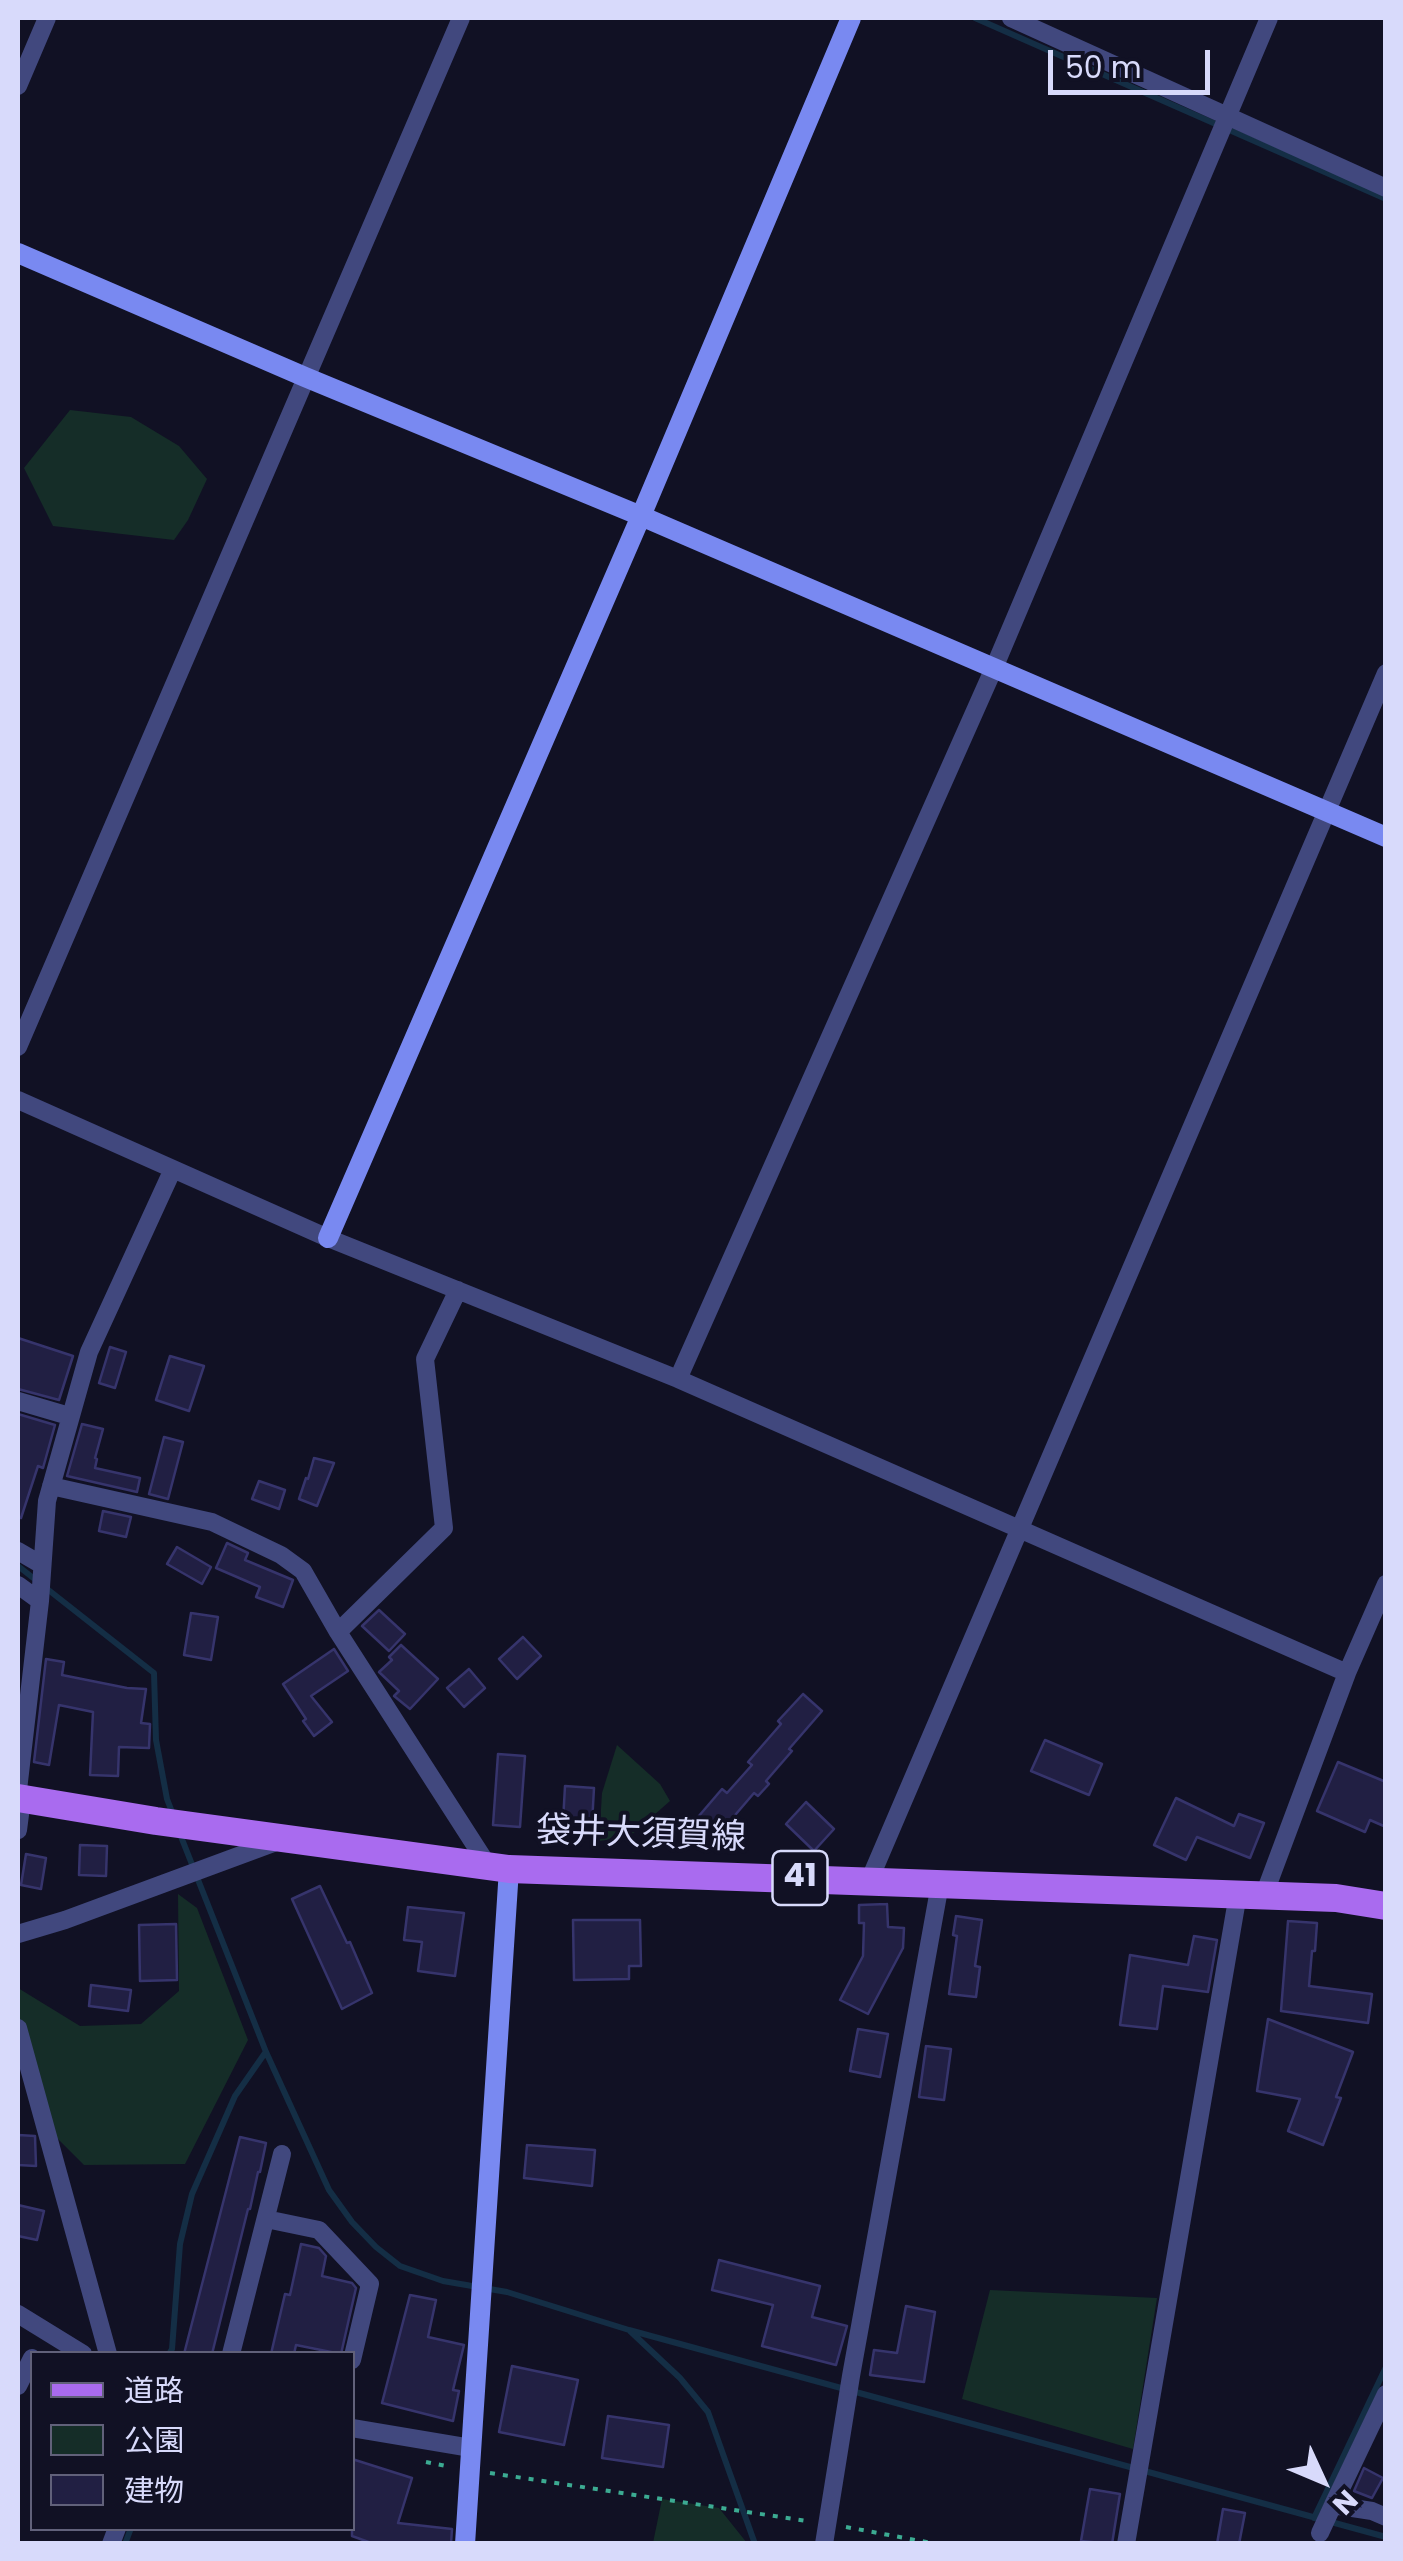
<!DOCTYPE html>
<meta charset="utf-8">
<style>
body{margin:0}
#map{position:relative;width:1403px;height:2561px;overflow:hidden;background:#111124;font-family:Poppins,"Noto Sans JP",sans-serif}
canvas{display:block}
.frame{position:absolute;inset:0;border:20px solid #d8dafb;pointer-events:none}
.legend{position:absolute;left:30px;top:2351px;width:325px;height:180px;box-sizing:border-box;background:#111124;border:2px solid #61617a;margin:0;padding:12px 18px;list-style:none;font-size:30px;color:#d8dafb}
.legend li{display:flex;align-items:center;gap:20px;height:50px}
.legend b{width:50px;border:2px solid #61617a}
.north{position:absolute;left:1273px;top:2431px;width:100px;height:100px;-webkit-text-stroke:8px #111124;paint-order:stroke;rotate:134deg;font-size:28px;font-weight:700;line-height:40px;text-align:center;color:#d8dafb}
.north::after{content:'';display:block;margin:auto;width:35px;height:45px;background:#d8dafb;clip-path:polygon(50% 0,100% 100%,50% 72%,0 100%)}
.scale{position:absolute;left:1048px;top:50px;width:162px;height:45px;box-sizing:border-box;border:5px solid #d8dafb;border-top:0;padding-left:12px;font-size:30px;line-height:35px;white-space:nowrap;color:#d8dafb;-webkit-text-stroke:8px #111124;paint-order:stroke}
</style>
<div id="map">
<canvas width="1403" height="2561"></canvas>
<div class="frame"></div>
<ul class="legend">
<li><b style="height:12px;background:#a96bef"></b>道路</li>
<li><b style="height:28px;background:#152d28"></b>公園</li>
<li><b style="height:28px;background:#211f43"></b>建物</li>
</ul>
<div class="north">N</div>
<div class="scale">50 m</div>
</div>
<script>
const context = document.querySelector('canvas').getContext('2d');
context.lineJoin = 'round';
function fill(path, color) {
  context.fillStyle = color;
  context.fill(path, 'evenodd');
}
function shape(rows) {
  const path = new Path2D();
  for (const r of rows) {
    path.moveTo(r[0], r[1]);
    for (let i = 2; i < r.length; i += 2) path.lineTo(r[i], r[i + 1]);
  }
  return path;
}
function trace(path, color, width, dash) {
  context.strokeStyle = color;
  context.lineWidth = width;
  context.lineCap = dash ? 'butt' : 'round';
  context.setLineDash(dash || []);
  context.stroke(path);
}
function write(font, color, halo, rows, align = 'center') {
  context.font = font + ' Poppins,"Noto Sans JP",sans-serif';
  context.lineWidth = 8;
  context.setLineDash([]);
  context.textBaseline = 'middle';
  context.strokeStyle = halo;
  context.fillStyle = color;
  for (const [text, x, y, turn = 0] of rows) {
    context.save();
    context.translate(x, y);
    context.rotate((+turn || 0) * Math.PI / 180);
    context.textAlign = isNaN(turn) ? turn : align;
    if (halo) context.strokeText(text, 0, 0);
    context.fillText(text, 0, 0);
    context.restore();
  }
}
const green = shape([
 [70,410,131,417,179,446,207,479,188,520,174,540,53,526,24,468],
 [617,1745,660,1784,670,1801,629,1837,599,1841,602,1793],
 [178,1894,197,1908,248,2040,185,2164,84,2165,44,2125,18,2028,18,1988,80,2026,141,2024,179,1991],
 [990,2290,1157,2298,1133,2449,962,2399],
 [662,2499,719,2508,747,2543,653,2543]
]);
const stream = shape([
 [975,18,1386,199],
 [18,1566,154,1673,156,1740,167,1799,174,1817],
 [180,1834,266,2052,329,2190,352,2222,376,2247,400,2266,443,2281,507,2292,629,2330,1386,2537],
 [630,2331,680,2378,708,2412,755,2544],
 [169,2354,172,2349,180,2244,192,2194,235,2096,265,2053],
 [1314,2518,1386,2367],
 [125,2544,131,2528]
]);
const building = shape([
 [18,1338,73,1356,59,1400,18,1389,18,1338],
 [110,1347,126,1352,115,1388,99,1383,110,1347],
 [170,1356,204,1366,189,1411,156,1400,170,1356],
 [18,1414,55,1425,43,1468,38,1466,21,1518,18,1517,18,1414],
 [82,1424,103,1429,95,1458,97,1459,95,1468,140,1478,137,1492,67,1476,82,1424],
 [164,1437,183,1442,168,1499,149,1494,164,1437],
 [314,1458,334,1463,317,1506,299,1499,306,1478,308,1479,314,1458],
 [259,1481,285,1490,279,1509,252,1499,259,1481],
 [103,1511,131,1517,126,1537,99,1531,103,1511],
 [227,1543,248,1553,245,1560,293,1580,283,1607,256,1597,260,1587,216,1568,227,1543],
 [177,1547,211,1567,202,1584,167,1564,177,1547],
 [379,1610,405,1634,389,1651,362,1626,379,1610],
 [191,1613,218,1617,211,1660,184,1655,191,1613],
 [523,1637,541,1656,517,1679,499,1659,523,1637],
 [401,1645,438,1679,410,1709,394,1696,399,1691,379,1672,392,1660,389,1657,401,1645],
 [334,1649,348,1671,311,1696,332,1722,314,1736,303,1721,306,1719,283,1684,334,1649],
 [46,1659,64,1662,62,1675,127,1688,146,1689,141,1723,150,1724,149,1748,119,1747,118,1776,90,1775,93,1712,59,1705,49,1765,34,1762,46,1659],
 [469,1669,485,1688,464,1707,447,1688,469,1669],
 [803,1694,822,1711,789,1749,792,1751,766,1781,769,1784,758,1796,754,1793,718,1835,698,1817,722,1789,727,1793,752,1765,748,1762,781,1724,778,1721,803,1694],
 [1045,1740,1102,1764,1089,1795,1031,1771,1045,1740],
 [498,1754,525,1756,520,1827,493,1825,498,1754],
 [1338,1762,1386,1782,1386,1827,1370,1820,1365,1832,1317,1811,1338,1762],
 [565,1786,594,1788,592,1824,563,1822,565,1786],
 [1176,1798,1234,1826,1239,1814,1264,1823,1250,1858,1197,1837,1186,1860,1154,1845,1176,1798],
 [806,1802,834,1829,814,1851,786,1824,806,1802],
 [80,1845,107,1846,106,1876,79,1875,80,1845],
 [26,1854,46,1858,41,1889,21,1885,26,1854],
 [320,1886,347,1943,350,1942,372,1993,342,2009,292,1899,320,1886],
 [887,1904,888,1927,904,1928,903,1948,868,2014,840,2000,863,1956,864,1923,859,1923,859,1905,887,1904],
 [408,1907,464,1913,455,1976,418,1971,422,1942,404,1940,408,1907],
 [956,1916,982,1920,975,1966,980,1967,976,1997,949,1994,957,1936,953,1935,956,1916],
 [573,1920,640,1920,641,1966,629,1966,629,1979,574,1980,573,1920],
 [1288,1921,1317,1923,1315,1951,1312,1951,1309,1986,1372,1994,1368,2023,1281,2011,1288,1921],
 [176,1924,177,1980,140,1981,139,1925,176,1924],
 [1194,1936,1217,1940,1208,1992,1163,1986,1157,2029,1120,2025,1130,1955,1188,1965,1194,1936],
 [91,1985,131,1990,128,2011,89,2006,91,1985],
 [1268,2019,1353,2052,1336,2097,1341,2098,1323,2145,1288,2131,1300,2099,1257,2091,1268,2019],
 [858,2029,888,2034,880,2077,850,2071,858,2029],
 [926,2046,951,2049,944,2100,919,2097,926,2046],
 [18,2135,35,2136,36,2166,18,2165,18,2135],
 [240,2137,266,2143,260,2172,258,2172,250,2209,248,2209,212,2354,184,2354,240,2137],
 [527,2145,595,2150,592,2186,524,2178,527,2145],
 [18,2205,44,2211,37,2240,18,2236,18,2205],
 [301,2244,319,2248,326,2256,322,2276,352,2283,356,2288,341,2354,296,2345,294,2354,271,2354,285,2294,290,2295,301,2244],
 [719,2260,820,2286,812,2317,847,2326,836,2365,762,2346,773,2305,712,2290,719,2260],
 [410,2295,436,2300,428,2337,464,2345,453,2390,459,2391,453,2421,382,2403,410,2295],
 [906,2306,935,2312,924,2382,870,2375,874,2350,897,2353,906,2306],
 [512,2366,578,2380,564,2445,499,2432,512,2366],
 [608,2416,669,2425,663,2467,602,2458,608,2416],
 [352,2459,412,2478,398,2523,452,2529,451,2544,374,2544,352,2536,352,2459],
 [1364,2468,1383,2478,1372,2498,1354,2491,1364,2468],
 [1090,2489,1120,2494,1112,2544,1081,2541,1090,2489],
 [1223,2509,1245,2513,1239,2544,1217,2544,1223,2509]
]);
const path = shape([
 [426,2462,451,2467],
 [490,2473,807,2521],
 [846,2527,937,2544]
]);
const street = shape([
 [1011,18,1386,188],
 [18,86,47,18],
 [18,1047,461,18],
 [18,1100,328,1238,678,1379,1347,1673],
 [678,1379,994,668,1269,18],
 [18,1401,69,1416],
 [51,1486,212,1522,281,1555,303,1571,338,1632,489,1867],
 [18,1551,42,1565],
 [18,1585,40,1601],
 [338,1632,444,1528,425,1359,458,1290],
 [18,1790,40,1601,47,1501,89,1352,173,1169],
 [18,1830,22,1799],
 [869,1881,1386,673],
 [1264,1895,1347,1673,1386,1584],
 [18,1934,65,1920,276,1842],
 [18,2028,108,2354],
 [266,2219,319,2230,370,2284,352,2360],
 [18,2314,83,2354],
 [231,2354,282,2154],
 [18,2386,32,2358],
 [1386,2394,1333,2505,1372,2511,1386,2517],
 [352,2428,471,2448],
 [1320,2533,1333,2505],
 [111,2544,117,2528],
 [824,2544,851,2376,940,1884],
 [1126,2544,1238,1894]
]);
const secondary = shape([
 [18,253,305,377,641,516,1386,837],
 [328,1238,641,516,851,18],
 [465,2544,509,1869]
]);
const primary = shape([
 [18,1798,156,1821,509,1869,1336,1898,1386,1906]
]);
const shields = [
 [800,1878,55]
];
const shieldNames = [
 ["41",800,1878]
];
const streetNames = [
 ["袋井大須賀線",641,1836,2]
];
fill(green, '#152d28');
trace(stream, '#142e45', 6);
fill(building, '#211f43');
trace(building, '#36346c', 2.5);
trace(path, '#3cab92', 4, [5, 8]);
trace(street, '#41487e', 18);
trace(secondary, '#7989f1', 20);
trace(primary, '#a96bef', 28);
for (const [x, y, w] of shields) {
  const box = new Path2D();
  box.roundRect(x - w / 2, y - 27, w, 54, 8);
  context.fillStyle = '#111124';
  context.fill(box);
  trace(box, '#d8dafb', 2.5);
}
write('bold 32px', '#d8dafb', null, shieldNames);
write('35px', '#d8dafb', '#111124', streetNames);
</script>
